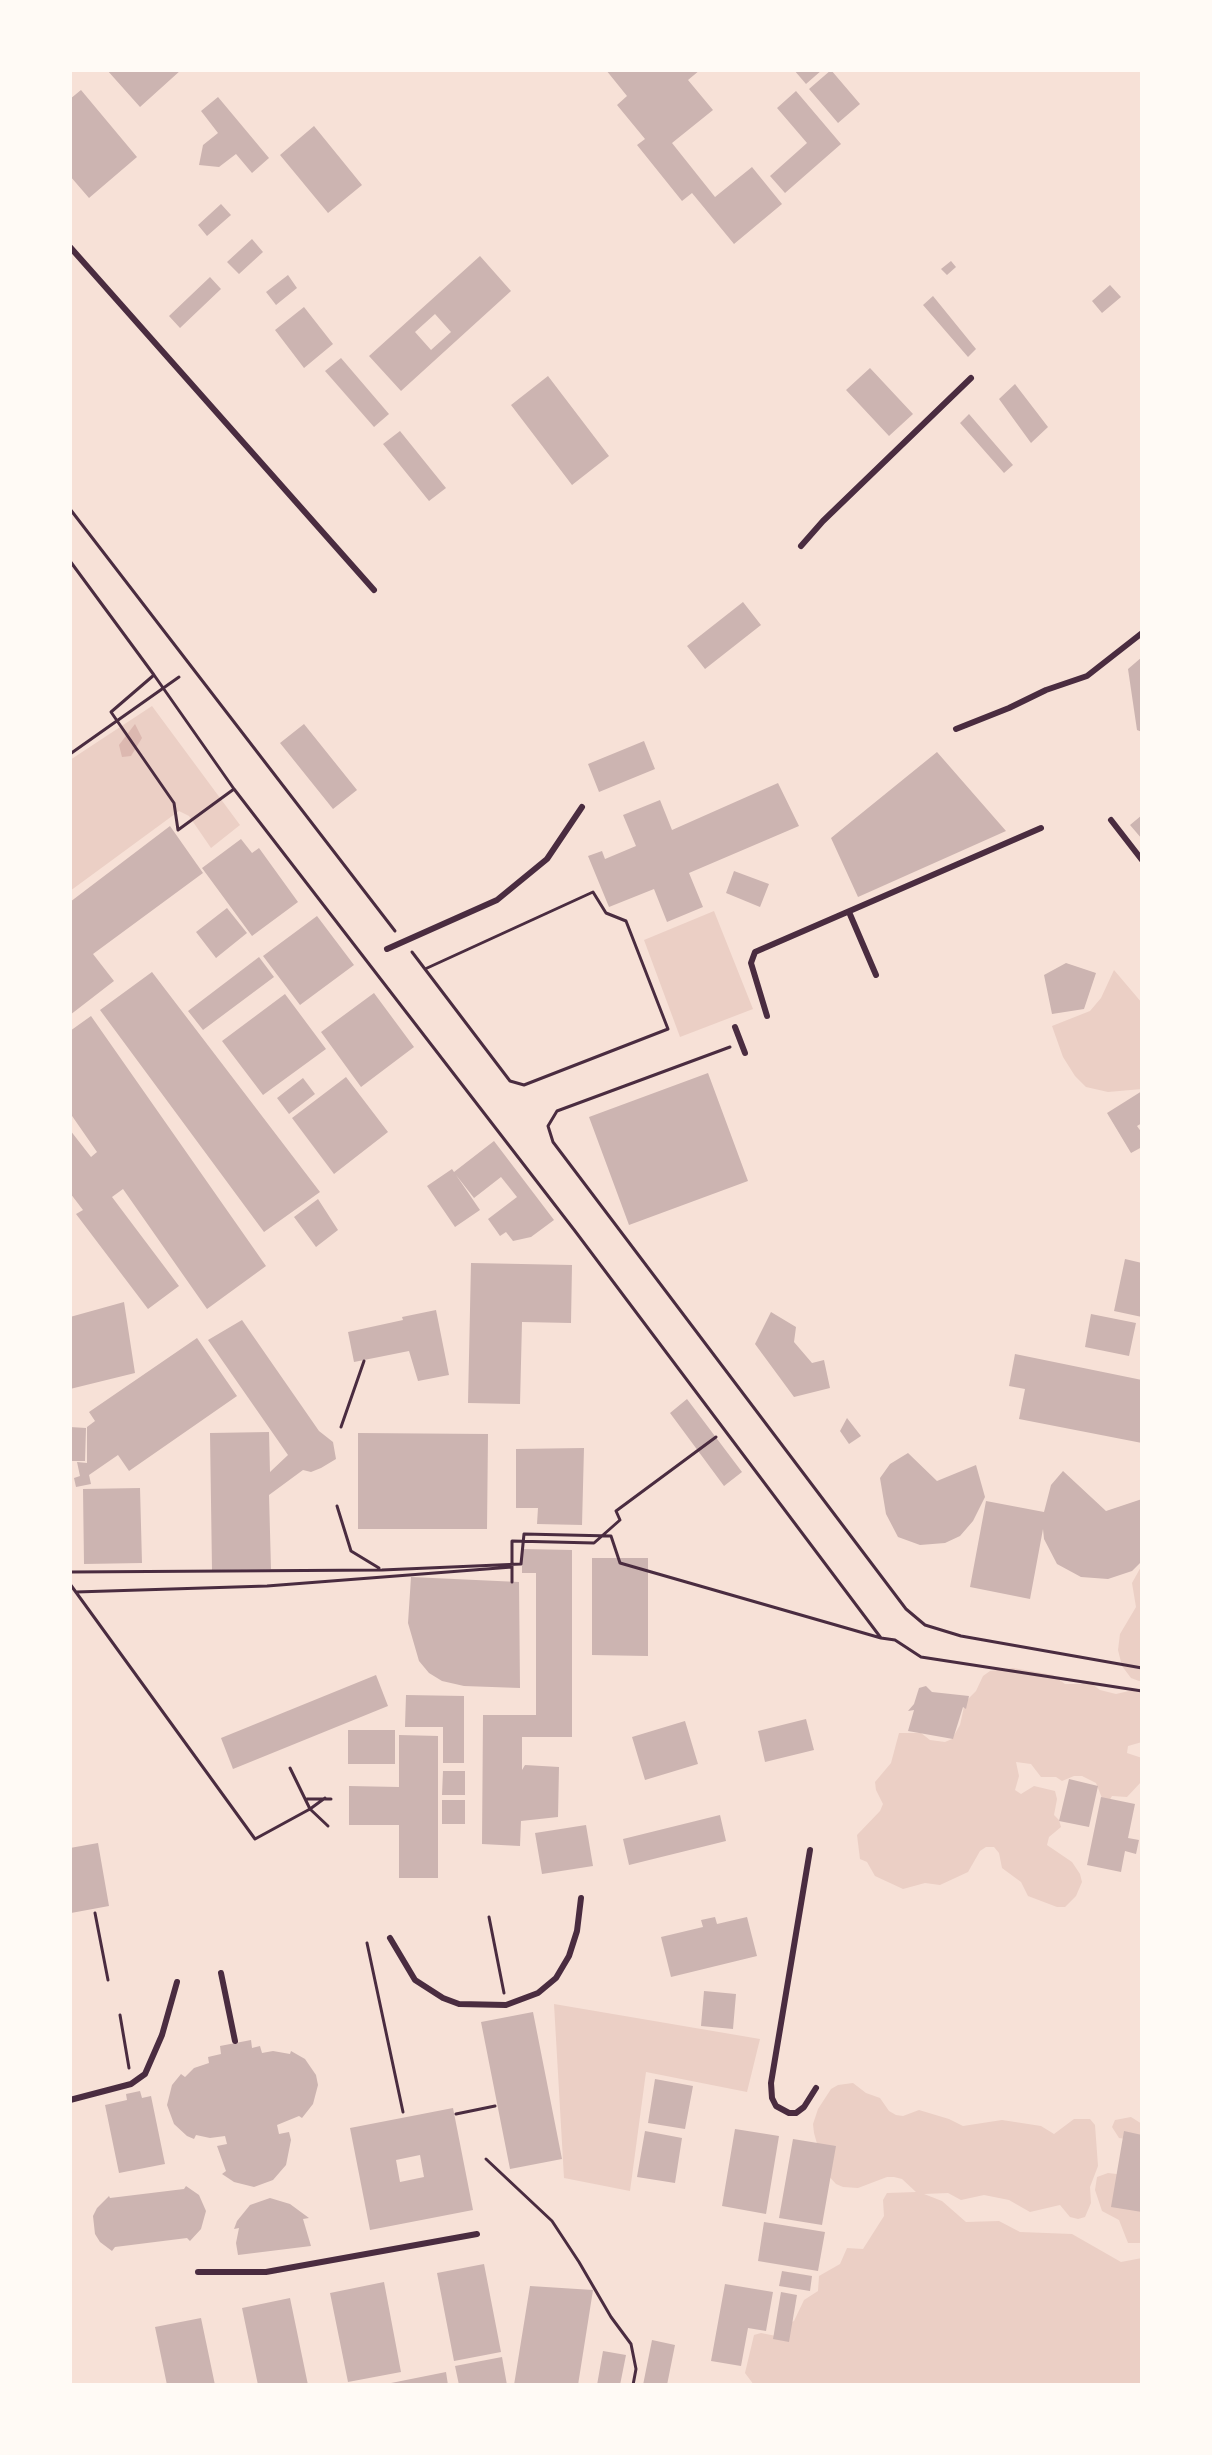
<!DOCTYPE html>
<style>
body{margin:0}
#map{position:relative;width:1212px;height:2455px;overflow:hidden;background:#f7e1d7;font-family:"DejaVu Sans",sans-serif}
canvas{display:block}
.frame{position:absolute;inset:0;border:72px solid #fffaf5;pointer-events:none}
</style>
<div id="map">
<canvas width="1212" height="2455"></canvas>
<div class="frame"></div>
</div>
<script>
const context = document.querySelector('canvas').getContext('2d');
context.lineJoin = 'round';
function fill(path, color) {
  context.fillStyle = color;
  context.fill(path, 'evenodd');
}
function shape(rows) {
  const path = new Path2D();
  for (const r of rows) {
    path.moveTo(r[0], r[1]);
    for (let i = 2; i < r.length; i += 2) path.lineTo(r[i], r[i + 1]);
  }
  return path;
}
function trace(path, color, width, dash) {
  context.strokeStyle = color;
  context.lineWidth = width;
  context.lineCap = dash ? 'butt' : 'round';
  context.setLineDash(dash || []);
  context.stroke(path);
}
const green = shape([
 [152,706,240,825,211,848,189,816,179,811,70,891,70,760],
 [714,911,753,1009,680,1037,644,940],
 [1114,970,1142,1003,1142,1089,1108,1092,1086,1087,1075,1076,1063,1057,1052,1026,1090,1011,1101,998],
 [1142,1565,1142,1681,1139,1681,1131,1678,1122,1666,1118,1650,1120,1634,1136,1607,1132,1583],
 [1013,1668,1053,1675,1065,1684,1081,1684,1088,1681,1100,1690,1116,1694,1142,1688,1142,1742,1128,1746,1127,1753,1142,1758,1142,1781,1127,1797,1112,1796,1108,1803,1102,1798,1096,1783,1082,1776,1074,1776,1062,1781,1056,1777,1041,1777,1031,1764,1016,1762,1019,1776,1015,1790,1021,1794,1034,1786,1055,1791,1057,1799,1054,1815,1059,1820,1061,1827,1049,1837,1047,1845,1072,1862,1080,1874,1082,1882,1076,1896,1065,1907,1057,1907,1028,1896,1021,1882,1002,1868,999,1853,994,1847,986,1847,980,1851,968,1872,940,1885,925,1883,903,1889,875,1876,867,1862,860,1859,857,1835,880,1811,883,1804,876,1790,875,1782,891,1763,899,1733,921,1733,930,1740,945,1742,952,1739,960,1725,965,1702,976,1691,983,1676,990,1671],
 [554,2004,760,2039,747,2092,646,2072,630,2191,564,2178],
 [853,2083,866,2093,880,2098,889,2111,896,2115,903,2116,919,2110,949,2119,963,2126,1002,2120,1041,2126,1054,2134,1074,2119,1090,2119,1095,2125,1098,2166,1090,2187,1091,2203,1085,2217,1078,2219,1070,2217,1060,2205,1030,2212,1009,2200,984,2195,961,2200,948,2193,924,2194,942,2201,966,2222,999,2221,1020,2232,1072,2234,1121,2262,1142,2258,1142,2385,754,2385,745,2373,754,2335,761,2333,776,2336,787,2324,794,2321,804,2300,818,2291,819,2276,840,2264,847,2248,863,2249,884,2216,883,2200,887,2193,916,2192,902,2179,894,2177,887,2177,858,2188,843,2187,836,2184,825,2172,814,2133,813,2124,818,2109,831,2089,838,2085],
 [1131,2117,1142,2124,1142,2141,1119,2138,1112,2127,1115,2120],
 [1108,2173,1125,2175,1142,2189,1142,2243,1128,2243,1119,2220,1102,2211,1095,2190,1097,2177]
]);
const water = shape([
 [135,724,142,738,131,756,122,757,119,745]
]);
const building = shape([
 [107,70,181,70,140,107],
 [606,70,700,70,688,80,713,110,672,143,715,197,752,167,782,204,734,244,692,193,682,201,637,145,645,139,617,105,627,96],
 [794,70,822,70,806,84],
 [831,70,860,104,838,123,809,89],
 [81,90,137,157,89,198,70,176,70,99],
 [796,91,841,144,785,193,770,176,807,143,777,108],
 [218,97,269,158,252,173,236,154,219,167,199,165,203,145,218,133,201,111],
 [314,126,362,185,328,213,280,155],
 [221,204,231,215,207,236,198,225],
 [252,239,263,252,239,274,227,262],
 [480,256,511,291,401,391,369,356],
 [435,314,451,332,431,350,415,332],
 [951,261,956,267,947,275,941,269],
 [288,275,297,288,276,305,266,292],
 [210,277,221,289,180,328,169,316],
 [1110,285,1121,297,1102,313,1092,301],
 [933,296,976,349,968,357,923,305],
 [304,307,333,344,304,368,275,330],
 [341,358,389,414,374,427,325,371],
 [870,368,913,414,889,436,846,390],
 [548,376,609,456,572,485,511,405],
 [1015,384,1048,427,1031,443,999,399],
 [969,414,1013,465,1004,473,960,423],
 [400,431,446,488,429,501,383,444],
 [743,602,761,625,705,669,687,646],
 [1142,657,1142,732,1137,730,1128,669],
 [304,724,357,790,333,809,280,743],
 [644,741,655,769,599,792,588,764],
 [937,752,1006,831,858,897,831,838],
 [778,783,799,826,689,873,703,907,667,922,654,889,609,907,588,856,602,851,605,859,636,846,623,815,660,800,672,830],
 [1142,815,1142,839,1130,825],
 [170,826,203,873,93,954,114,981,70,1015,70,902],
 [241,839,252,853,259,848,298,902,252,936,202,868],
 [734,871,769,884,760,907,726,893],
 [227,908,247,933,216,958,196,932],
 [317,916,354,965,300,1005,263,956],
 [259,957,274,977,203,1030,188,1011],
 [1066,963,1096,973,1084,1009,1052,1014,1044,975],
 [152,972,320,1192,264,1232,100,1010],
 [374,993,414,1047,361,1087,321,1032],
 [285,994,326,1049,263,1095,222,1041],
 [91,1016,266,1266,207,1309,123,1189,112,1197,179,1286,148,1309,76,1214,83,1210,70,1193,70,1130,91,1157,97,1152,70,1113,70,1031],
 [708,1073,748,1181,629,1225,589,1117],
 [346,1077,388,1132,334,1174,292,1118],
 [303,1078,315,1094,289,1114,277,1098],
 [1142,1091,1142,1123,1137,1126,1142,1133,1142,1147,1131,1153,1107,1113],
 [494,1141,554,1220,531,1237,513,1241,506,1232,500,1236,488,1219,517,1197,501,1177,474,1198,456,1175,480,1210,455,1227,427,1186,452,1169,454,1172],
 [318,1199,338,1230,316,1247,294,1217],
 [1125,1259,1142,1263,1142,1317,1114,1311],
 [471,1263,572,1265,571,1323,522,1322,520,1404,468,1403],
 [124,1302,135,1373,70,1389,70,1317],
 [436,1310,449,1375,418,1381,409,1351,354,1362,348,1332,403,1320,402,1317],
 [771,1312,796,1327,794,1342,812,1363,824,1360,830,1388,794,1397,755,1344],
 [1091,1314,1136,1323,1129,1356,1085,1347],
 [242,1320,319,1431,333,1442,336,1459,321,1468,311,1472,303,1470,269,1495,271,1569,212,1570,210,1433,269,1432,270,1472,288,1455,208,1340],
 [197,1338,237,1396,129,1471,118,1455,89,1475,91,1484,76,1487,74,1478,80,1476,77,1462,87,1463,87,1427,95,1421,89,1412],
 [1015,1354,1142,1380,1142,1443,1019,1419,1025,1389,1009,1386],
 [687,1399,742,1472,724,1486,670,1413],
 [847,1418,861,1436,849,1444,840,1431],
 [70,1427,86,1428,85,1461,70,1461],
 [358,1433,488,1434,487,1529,358,1529],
 [584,1448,582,1525,537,1524,538,1508,516,1508,516,1449],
 [908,1453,937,1481,976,1465,985,1497,973,1521,960,1536,945,1543,920,1545,898,1537,886,1514,880,1478,890,1464],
 [1063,1471,1106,1511,1142,1499,1142,1561,1132,1571,1108,1579,1081,1577,1057,1564,1044,1539,1043,1529,1030,1599,970,1587,986,1501,1044,1512,1051,1485],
 [140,1488,142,1563,84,1564,83,1489],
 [522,1549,572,1550,572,1737,522,1737,522,1770,525,1765,559,1767,558,1817,521,1821,520,1846,482,1844,483,1715,536,1715,536,1573,522,1573],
 [592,1558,648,1558,648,1656,592,1655],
 [411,1577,519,1582,520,1688,464,1686,442,1681,429,1673,419,1661,408,1623],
 [376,1675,388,1706,233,1769,221,1738],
 [926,1686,932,1692,969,1696,966,1709,963,1707,953,1739,908,1731,914,1710,908,1711,914,1704,919,1688],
 [406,1695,464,1696,464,1763,443,1763,443,1727,405,1727],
 [806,1719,814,1750,765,1762,758,1731],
 [685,1721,698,1764,645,1780,632,1737],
 [348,1730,395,1730,395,1764,348,1764],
 [399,1735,438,1736,438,1878,399,1878,399,1825,349,1825,349,1786,399,1787],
 [443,1771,465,1771,465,1795,442,1795],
 [1069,1779,1098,1786,1089,1827,1059,1821],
 [1101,1797,1135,1804,1128,1838,1139,1840,1136,1854,1125,1851,1121,1872,1087,1865],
 [442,1800,465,1800,465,1824,442,1824],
 [720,1815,726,1841,629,1865,623,1839],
 [586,1825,593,1866,542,1874,535,1833],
 [98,1843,109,1906,71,1913,70,1848],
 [715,1917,717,1924,747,1917,757,1956,671,1977,661,1937,703,1927,701,1920],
 [704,1991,736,1994,733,2029,701,2026],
 [533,2012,562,2159,510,2169,481,2022],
 [251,2040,252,2048,260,2046,262,2053,273,2051,290,2054,291,2051,305,2059,316,2075,318,2085,313,2104,302,2118,299,2116,277,2125,279,2134,289,2132,291,2140,286,2165,273,2180,254,2187,234,2182,222,2174,226,2171,217,2146,227,2144,225,2136,210,2138,196,2135,194,2139,187,2136,174,2124,167,2105,172,2085,181,2074,185,2077,194,2068,209,2063,208,2057,221,2054,220,2046],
 [655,2079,693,2086,685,2129,648,2123],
 [140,2091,142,2098,151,2096,165,2164,119,2173,105,2105,127,2100,126,2094],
 [453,2108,473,2210,370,2230,350,2128],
 [420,2155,424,2177,400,2182,396,2160],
 [735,2129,779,2136,766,2214,722,2206],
 [645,2131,682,2138,675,2183,637,2177],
 [1124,2131,1142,2135,1142,2212,1111,2207],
 [793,2139,836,2146,822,2225,779,2218],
 [186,2186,199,2195,206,2211,201,2229,190,2241,187,2238,115,2247,112,2251,100,2242,95,2234,93,2216,97,2208,109,2196,110,2198,184,2189],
 [270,2198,290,2204,309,2218,303,2219,311,2246,238,2255,236,2243,239,2228,234,2229,237,2221,250,2205],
 [764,2222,825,2232,818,2271,758,2261],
 [484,2264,501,2352,454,2361,437,2273],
 [782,2271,812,2276,810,2291,779,2286],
 [384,2282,401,2372,348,2382,330,2293],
 [725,2284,773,2292,766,2331,748,2328,741,2366,711,2361],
 [530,2286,593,2290,578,2385,514,2385],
 [781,2292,797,2295,789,2342,773,2339],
 [290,2298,308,2385,258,2385,242,2308],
 [201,2318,215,2385,167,2385,155,2327],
 [652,2340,675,2345,667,2385,643,2385],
 [603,2351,626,2355,620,2385,597,2385],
 [502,2357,507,2385,459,2385,455,2366],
 [446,2372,448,2385,386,2385,386,2384]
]);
const path = shape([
 [70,509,395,931],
 [70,561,154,675,111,712,174,803,178,830,234,789,575,1231,881,1638],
 [154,675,234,789],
 [70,754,179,677],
 [412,952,510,1081,524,1085,668,1029,626,921,606,913,593,892,425,969],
 [730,1047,557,1111,548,1126,553,1142,906,1609,925,1625,961,1636,1142,1668],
 [341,1427,364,1361],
 [337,1506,351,1551,379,1568],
 [70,1572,382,1570,521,1564,524,1534,611,1536,620,1563,881,1638,895,1640,921,1657,1142,1691],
 [512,1582,512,1541,594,1543,620,1520,616,1511,716,1437],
 [70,1584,255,1839,310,1809,290,1768],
 [76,1592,267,1586,512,1567],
 [325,1798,310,1809,328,1826],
 [307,1799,331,1799],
 [95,1913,108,1980],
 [489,1917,504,1993],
 [367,1943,403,2112],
 [120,2015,129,2068],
 [456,2114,495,2106],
 [486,2159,552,2221,579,2262,611,2317,631,2344,636,2369,633,2385]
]);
const service = shape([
 [70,247,374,590],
 [801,546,823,521,971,378],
 [956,729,1009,708,1046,690,1087,676,1142,633],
 [1111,820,1142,860],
 [849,912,876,975],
 [387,949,497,900,547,859,582,807],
 [767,1016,751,963,755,952,1041,828],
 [735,1027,745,1053],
 [810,1850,771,2083,772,2098,776,2106,789,2113,796,2113,804,2107,816,2088],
 [390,1938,415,1980,443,1998,459,2004,506,2005,538,1993,556,1978,569,1956,577,1931,581,1898],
 [221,1973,235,2041],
 [70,2100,131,2084,145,2074,162,2035,177,1982],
 [198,2272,266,2272,477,2234]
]);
fill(green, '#ebcfc5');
fill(water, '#dcb8b0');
fill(building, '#ccb4b1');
trace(path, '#4a2c40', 3);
trace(service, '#4a2c40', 6);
</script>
